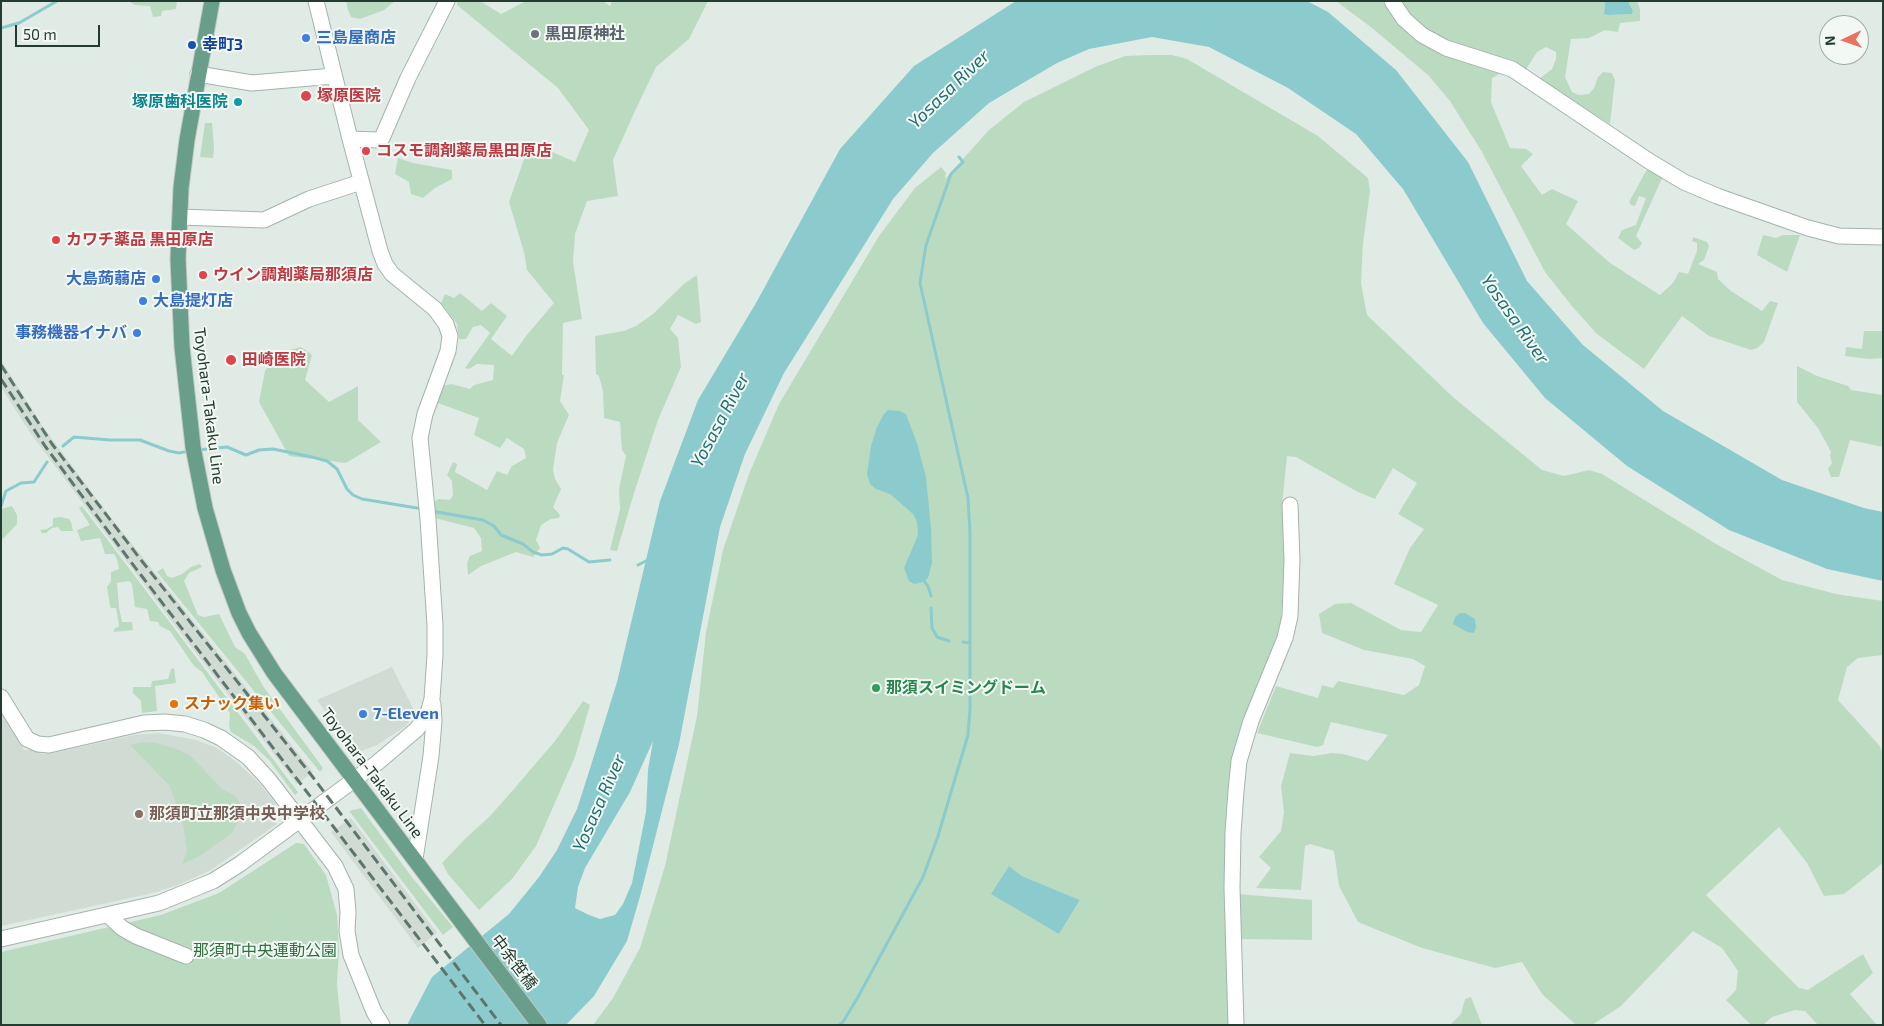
<!DOCTYPE html>
<meta charset="utf-8">
<style>
body{margin:0}
#map{position:relative;width:1884px;height:1026px;overflow:hidden;background:#e1ebe5;font-family:"Exo 2",sans-serif}
canvas{display:block}
.frame{position:absolute;inset:0;border:2px solid #233b31;pointer-events:none}
.north{position:absolute;left:1819px;top:15px;width:50px;height:50px;box-sizing:border-box;background:#f2f8f4;border:1px solid #9faca6;border-radius:50%;rotate:267deg;font-size:14px;font-weight:700;line-height:20px;text-align:center;color:#233b31}
.north::after{content:'';display:block;margin:auto;width:18px;height:22px;background:#ea7261;clip-path:polygon(50% 0,100% 100%,50% 72%,0 100%)}
.scale{position:absolute;left:15px;top:25px;width:85px;height:22px;box-sizing:border-box;border:2px solid #233b31;border-top:0;padding-left:6px;font-size:15px;line-height:18px;white-space:nowrap;color:#233b31;-webkit-text-stroke:4px #f2f8f4;paint-order:stroke}
</style>
<div id="map">
<canvas width="1884" height="1026"></canvas>
<div class="frame"></div>
<div class="north">N</div>
<div class="scale">50 m</div>
</div>
<script>
const context = document.querySelector('canvas').getContext('2d');
context.lineJoin = 'round';
function fill(path, color) {
  context.fillStyle = color;
  context.fill(path, 'evenodd');
}
function shape(rows) {
  const path = new Path2D();
  for (const r of rows) {
    path.moveTo(r[0], r[1]);
    for (let i = 2; i < r.length; i += 2) path.lineTo(r[i], r[i + 1]);
  }
  return path;
}
function trace(path, color, width, dash) {
  context.strokeStyle = color;
  context.lineWidth = width;
  context.lineCap = dash ? 'butt' : 'round';
  context.setLineDash(dash || []);
  context.stroke(path);
}
function write(font, color, halo, rows, align = 'center') {
  context.font = font + ' "Exo 2","Noto Sans JP",sans-serif';
  context.lineWidth = 4;
  context.setLineDash([]);
  context.textBaseline = 'middle';
  context.strokeStyle = halo;
  context.fillStyle = color;
  for (const [text, x, y, turn = 0] of rows) {
    context.save();
    context.translate(x, y);
    context.rotate((+turn || 0) * Math.PI / 180);
    context.textAlign = isNaN(turn) ? turn : align;
    if (halo) context.strokeText(text, 0, 0);
    context.fillText(text, 0, 0);
    context.restore();
  }
}
const built = shape([
 [1,360,43,427,102,506,313,772,297,784,170,619,31,434,1,387],
 [392,667,415,712,406,726,377,745,356,753,317,700],
 [1,710,24,750,39,750,42,754,57,752,134,735,159,733,196,740,217,748,238,763,261,785,276,804,277,824,211,870,178,885,149,894,1,926],
 [351,818,437,933,418,948,331,832]
]);
const green = shape([
 [131,1,177,1,176,9,162,11,161,16,153,17,150,6,135,5,131,3],
 [346,1,395,1,384,10,360,19,351,17,348,10],
 [457,1,480,1,501,14,526,1,603,1,610,6,612,1,708,1,689,39,656,67,635,111,613,160,618,196,587,201,575,234,573,262,582,319,563,323,562,375,564,375,560,401,569,415,557,443,553,470,555,479,561,489,553,507,560,515,559,518,551,519,541,525,536,540,540,548,533,557,516,552,481,566,468,575,467,563,470,556,482,551,481,538,474,528,431,517,432,504,438,499,450,500,453,495,452,481,447,475,453,462,457,464,455,472,487,490,497,471,507,475,512,466,526,458,524,449,507,438,500,448,474,435,479,418,435,402,441,386,452,384,470,389,474,385,493,380,494,365,477,364,469,369,465,368,490,333,481,325,473,327,466,339,459,339,457,324,441,303,445,294,454,298,460,293,482,311,491,303,507,316,491,339,512,356,526,336,554,303,527,270,524,252,509,202,523,162,532,143,575,162,589,130,558,88,457,5],
 [1336,1,1605,1,1604,13,1608,15,1632,14,1633,11,1628,1,1637,1,1640,9,1640,21,1620,23,1618,32,1605,30,1589,38,1571,39,1565,77,1572,92,1579,95,1589,94,1594,88,1598,77,1603,72,1612,73,1615,80,1610,124,1538,80,1552,69,1556,59,1556,52,1546,47,1537,52,1525,71,1515,66,1492,78,1491,102,1510,148,1526,149,1533,154,1521,166,1542,195,1552,189,1578,201,1566,224,1610,263,1660,295,1673,283,1679,272,1688,274,1697,251,1697,243,1692,241,1693,237,1707,242,1709,246,1704,260,1698,264,1717,272,1718,279,1731,291,1762,311,1770,301,1778,303,1764,342,1757,348,1751,350,1709,336,1682,316,1644,369,1597,334,1571,305,1545,272,1482,152,1450,101,1428,75,1372,28],
 [1150,55,1172,55,1187,59,1318,136,1368,178,1370,191,1363,243,1361,283,1367,315,1454,398,1542,470,1564,476,1589,470,1602,474,1716,544,1782,580,1836,594,1883,601,1883,655,1858,658,1847,667,1838,700,1879,745,1883,752,1883,863,1844,894,1824,896,1807,863,1779,827,1706,895,1799,988,1808,990,1863,954,1873,973,1850,994,1877,1025,1818,1025,1805,1011,1795,1010,1772,1017,1763,1025,1751,1025,1726,1000,1736,990,1738,971,1722,948,1693,931,1621,1006,1592,1025,1576,1025,1542,994,1522,962,1495,968,1422,948,1358,922,1339,886,1334,851,1310,844,1305,846,1301,890,1256,888,1271,868,1259,857,1281,831,1284,812,1281,786,1290,753,1314,756,1332,753,1343,754,1368,761,1388,735,1331,722,1323,745,1317,747,1257,733,1276,686,1318,698,1322,685,1333,688,1338,681,1404,695,1419,685,1425,666,1413,659,1364,650,1322,633,1319,614,1335,604,1351,603,1401,630,1421,632,1438,605,1394,584,1410,548,1424,529,1398,514,1417,483,1393,468,1375,499,1356,491,1296,457,1287,456,1282,505,1285,547,1281,622,1277,643,1241,732,1230,1025,593,1025,613,998,640,948,665,866,697,716,706,632,723,550,749,474,779,404,879,236,915,188,941,167,946,173,945,179,989,130,1024,102,1095,67,1125,56],
 [1009,867,1022,876,1080,900,1059,934],
 [205,123,212,123,214,147,213,158,200,157],
 [398,158,413,163,452,170,452,179,435,188,423,198,411,194,409,182,395,174],
 [1649,168,1663,176,1636,236,1642,243,1639,248,1634,250,1618,238,1622,230,1636,225,1646,198,1639,196,1635,206,1631,205,1629,202,1646,171],
 [1763,235,1776,238,1783,235,1800,235,1787,272,1757,255],
 [697,275,701,322,696,324,678,315,670,329,678,338,681,367,658,420,634,493,617,551,610,550,620,509,619,489,626,456,622,450,620,422,604,418,603,391,599,376,596,374,595,336,624,331,636,326,653,314,685,283],
 [1864,331,1883,331,1883,358,1869,359,1845,356,1846,347,1862,349],
 [301,347,312,355,305,380,329,402,358,386,358,420,381,442,346,463,289,456,259,402,265,371,278,353],
 [1797,366,1817,376,1848,386,1851,390,1883,395,1883,447,1850,440,1839,477,1831,477,1828,469,1832,463,1830,456,1831,452,1818,428,1797,402],
 [12,506,17,515,17,524,1,541,1,509],
 [82,506,294,787,298,792,295,795,269,760,254,746,231,732,229,726,230,713,202,672,194,666,170,631,160,626,158,622,150,621,147,609,135,607,132,584,129,581,117,583,119,607,122,622,132,622,133,630,114,632,114,629,119,626,116,608,111,608,110,606,107,587,111,581,111,572,119,569,117,559,114,554,105,554,100,538,81,541,77,530,90,525,79,508],
 [61,517,69,519,71,522,73,531,61,531,58,527,52,528,46,533,42,533,40,530,47,529,53,525,53,518],
 [200,564,202,567,189,573,184,581,198,615,204,617,219,614,235,647,245,654,263,686,323,768,320,772,157,572,163,568,167,576,172,578,182,574,191,567],
 [174,668,176,683,155,686,157,711,142,713,141,701,133,693,133,687,151,687,152,681,168,679,171,669],
 [583,701,590,705,575,757,536,846,512,879,479,910,448,874,442,863,466,838,490,816,513,790,555,741],
 [142,742,157,743,177,749,191,756,221,788,236,797,244,810,232,833,198,857,182,864,187,851,182,819,169,785,130,745],
 [361,808,411,876,453,927,443,935,349,811],
 [296,843,304,844,326,875,337,915,339,951,337,984,341,1025,1,1025,1,952,161,915,219,893],
 [1237,894,1312,900,1312,940,1239,939],
 [1471,997,1482,1025,1450,1025,1461,1014,1465,999]
]);
const water = shape([
 [1016,1,1307,1,1328,12,1396,70,1468,162,1527,281,1583,345,1663,411,1782,480,1864,508,1883,512,1883,581,1827,569,1729,530,1627,466,1545,398,1483,323,1403,189,1356,134,1288,88,1209,47,1152,37,1089,49,1057,63,989,103,933,153,893,199,784,373,745,454,720,527,679,744,641,893,627,941,594,996,566,1025,407,1025,432,977,509,914,539,877,557,850,577,809,593,759,617,682,660,501,698,400,756,303,840,149,914,66],
 [653,741,648,770,646,812,632,883,623,904,615,915,600,919,589,915,575,908,578,887,585,868,630,792],
 [1605,1,1628,1,1633,11,1632,14,1608,15,1604,14],
 [888,410,899,411,906,414,917,443,926,477,931,528,932,563,928,578,920,583,914,584,909,581,904,568,918,535,917,522,913,514,890,494,876,489,870,484,867,474,871,446,877,427,884,414],
 [1460,613,1465,613,1475,619,1476,627,1474,633,1467,632,1453,624,1455,617],
 [1009,866,1022,876,1080,900,1059,934,991,894]
]);
const stream = shape([
 [1,28,19,23,57,1],
 [63,446,74,437,110,440,140,440,169,451,179,453,189,451],
 [198,450,227,447,246,455,259,450,273,449,312,457,327,461,337,469,347,489,353,495,362,499,423,509],
 [1,506,6,491,21,483,34,482,47,462],
 [431,511,483,520,494,526,501,535,523,544,533,552,542,555,552,554,563,548,568,549,589,562,610,560],
 [638,565,648,560],
 [924,581,928,586,931,596],
 [931,608,932,628,937,637,949,641],
 [963,642,970,643],
 [839,1025,843,1022,858,997,923,877,938,836,968,735,970,709,970,533,968,498,920,283,926,245,951,174,963,162,959,157]
]);
const minor = shape([
 [1392,1,1404,19,1422,35,1446,48,1512,69,1649,161,1684,182,1717,196,1808,228,1839,236,1883,237],
 [198,74,252,83,334,76],
 [350,139,378,140,382,138,408,78,447,1],
 [180,217,264,220,309,199,361,182],
 [1,697,27,739,38,744,49,745,144,723,165,722,185,724,204,730,221,738,248,757,269,780,335,866,346,889,348,912,347,931,351,955,374,1012,382,1025],
 [415,859,431,756,434,721,433,704],
 [109,916,122,928,136,936,186,956],
 [1,939,159,903,213,881,240,864,377,763,417,729,428,713,432,699,435,655,435,625,428,519,420,438,425,414,448,351,450,336,446,324,435,309,392,274,385,264,380,251,350,139,316,1],
 [1236,1025,1232,888,1233,833,1236,791,1239,761,1251,721,1285,638,1290,616,1292,560,1290,505]
]);
const major = shape([
 [212,1,187,140,181,188,178,259,182,347,193,447,205,508,223,570,239,613,249,633,274,673,539,1025]
]);
const rail = shape([
 [1,365,52,444,141,560,312,776,501,1025],
 [1,379,45,446,131,562,485,1025]
]);
const markers = [
 [535,34,5,"#6b7280"],
 [306,38,5,"#3f7fe0"],
 [192,45,5,"#1a4fb4"],
 [306,96,6,"#e0444e"],
 [238,102,5,"#0f9aa8"],
 [366,151,5,"#e0444e"],
 [56,240,5,"#e0444e"],
 [203,275,5,"#e0444e"],
 [156,279,5,"#3f7fe0"],
 [143,301,5,"#3f7fe0"],
 [137,333,5,"#3f7fe0"],
 [231,360,6,"#e0444e"],
 [876,688,5,"#2e9e5b"],
 [174,704,5,"#e8710a"],
 [363,714,5,"#3f7fe0"],
 [139,814,5,"#8d6e63"]
];
const worshipNames = [
 ["黒田原神社",545,34]
];
const shopNames = [
 ["三島屋商店",316,38],
 ["大島蒟蒻店",146,279,"right"],
 ["大島提灯店",153,301],
 ["事務機器イナバ",127,333,"right"],
 ["7-Eleven",373,714]
];
const transitNames = [
 ["幸町3",202,45]
];
const healthNames = [
 ["塚原医院",317,96],
 ["コスモ調剤薬局黒田原店",376,151],
 ["カワチ薬品 黒田原店",66,240],
 ["ウイン調剤薬局那須店",213,275],
 ["田崎医院",242,360]
];
const cultureNames = [
 ["塚原歯科医院",228,102]
];
const streetNames = [
 ["Toyohara-Takaku Line",209,406,83],
 ["Toyohara-Takaku Line",372,773,53],
 ["中余笹橋",514,962,53]
];
const leisureNames = [
 ["那須スイミングドーム",886,688]
];
const foodNames = [
 ["スナック集い",184,704]
];
const educationNames = [
 ["那須町立那須中央中学校",149,814]
];
const parkNames = [
 ["那須町中央運動公園",265,951]
];
const waterNames = [
 ["Yosasa River",949,89,-44],
 ["Yosasa River",1515,319,55],
 ["Yosasa River",720,420,-62],
 ["Yosasa River",599,803,-66]
];
fill(built, '#d0dbd4');
fill(green, '#bbdbc0');
fill(water, '#8ccbcd');
trace(stream, '#8ccbcd', 3);
trace(minor, '#a4b3ab', 17);
trace(major, '#c1c8c5', 17);
trace(minor, '#fff', 15);
trace(major, '#689e8a', 15);
trace(rail, '#5d766c', 3, [10, 5]);
for (const [x, y, r, color] of markers) {
  const dot = new Path2D();
  dot.arc(x, y, r, 0, 2 * Math.PI);
  context.fillStyle = color;
  context.fill(dot);
  trace(dot, '#f2f8f4', 2);
}
write('bold 16px', '#5b616d', '#f2f8f4', worshipNames, 'left');
write('bold 16px', '#366cbe', '#f2f8f4', shopNames, 'left');
write('bold 16px', '#164399', '#f2f8f4', transitNames, 'left');
write('bold 16px', '#be3a42', '#f2f8f4', healthNames, 'left');
write('bold 16px', '#0d838f', '#f2f8f4', cultureNames, 'right');
write('16px', '#233b31', '#f2f8f4', streetNames);
write('bold 16px', '#27864d', '#f2f8f4', leisureNames, 'left');
write('bold 16px', '#c56008', '#f2f8f4', foodNames, 'left');
write('bold 16px', '#785e54', '#f2f8f4', educationNames, 'left');
write('16px', '#2f6f40', '#f2f8f4', parkNames);
write('italic 18px', '#206f73', '#f2f8f4', waterNames);
</script>
